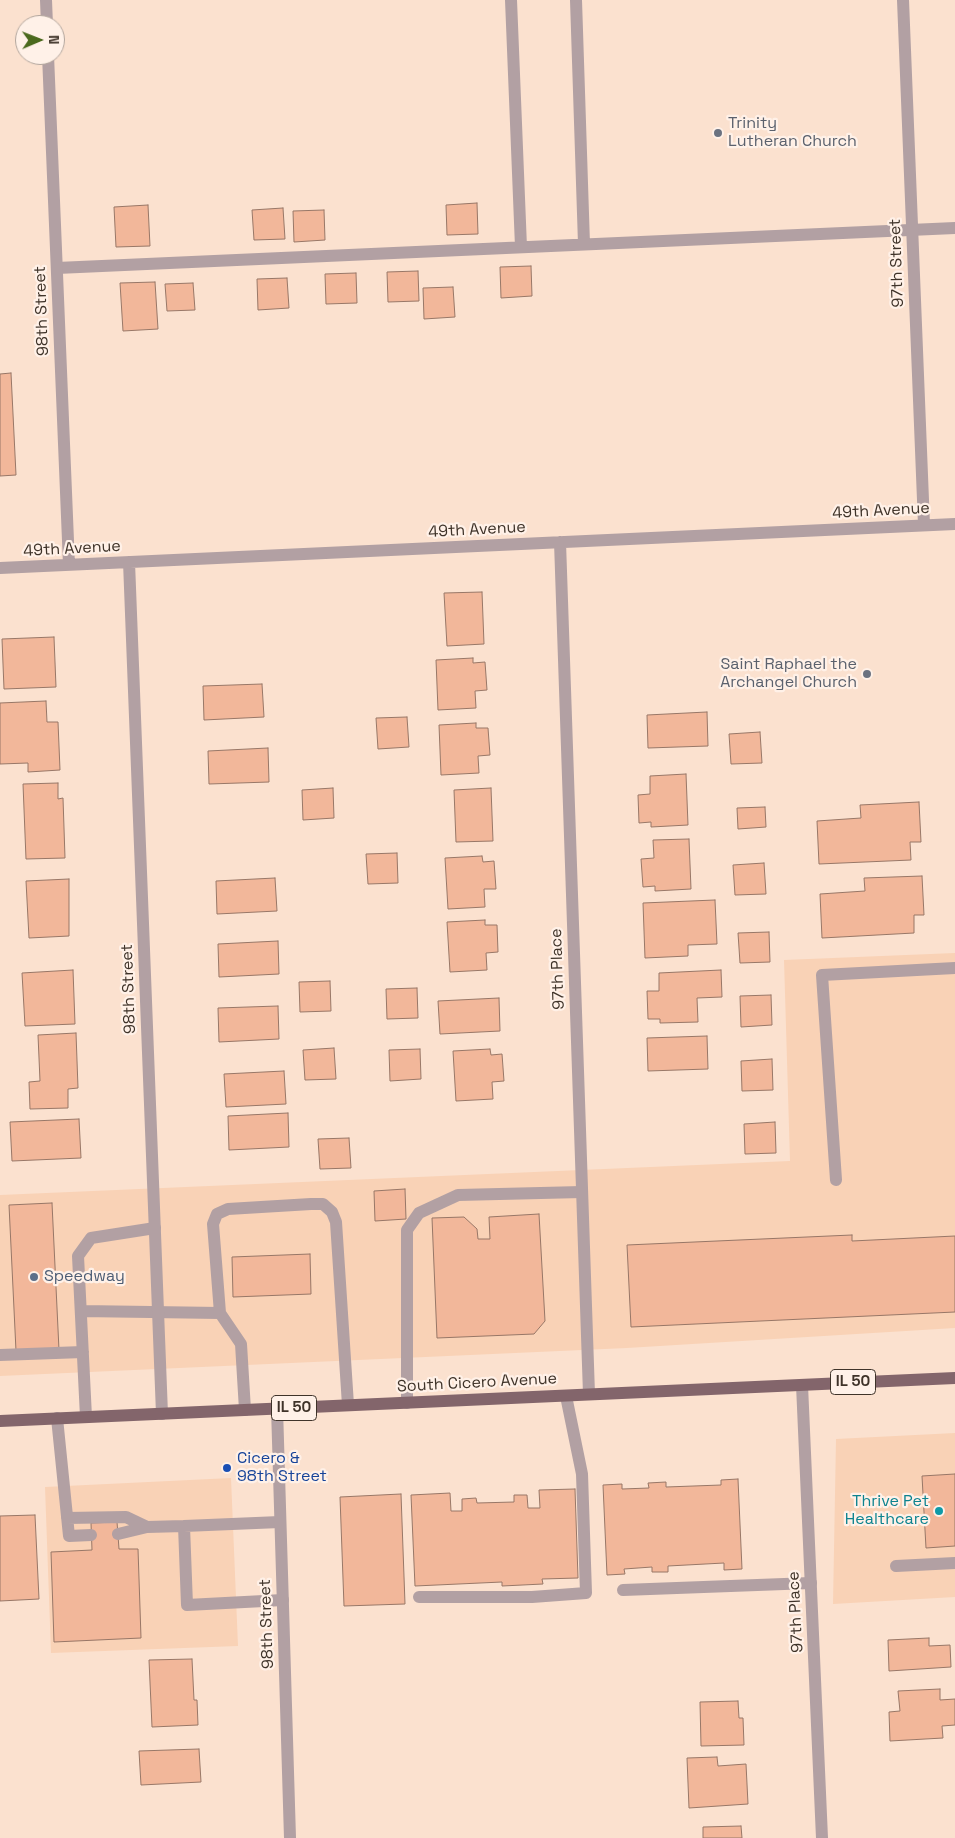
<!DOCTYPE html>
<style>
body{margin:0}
#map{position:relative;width:955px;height:1838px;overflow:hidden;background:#fbe1cf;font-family:"Space Grotesk",sans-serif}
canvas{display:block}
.north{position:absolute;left:15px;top:15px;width:50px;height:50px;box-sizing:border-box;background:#fff1e8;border:1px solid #b2a59c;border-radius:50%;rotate:89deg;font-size:14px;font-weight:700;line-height:20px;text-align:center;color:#3f3329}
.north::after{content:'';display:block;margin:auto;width:18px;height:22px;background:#4b691d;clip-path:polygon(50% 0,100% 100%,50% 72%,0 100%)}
</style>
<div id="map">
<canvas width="955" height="1838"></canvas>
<div class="north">N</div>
</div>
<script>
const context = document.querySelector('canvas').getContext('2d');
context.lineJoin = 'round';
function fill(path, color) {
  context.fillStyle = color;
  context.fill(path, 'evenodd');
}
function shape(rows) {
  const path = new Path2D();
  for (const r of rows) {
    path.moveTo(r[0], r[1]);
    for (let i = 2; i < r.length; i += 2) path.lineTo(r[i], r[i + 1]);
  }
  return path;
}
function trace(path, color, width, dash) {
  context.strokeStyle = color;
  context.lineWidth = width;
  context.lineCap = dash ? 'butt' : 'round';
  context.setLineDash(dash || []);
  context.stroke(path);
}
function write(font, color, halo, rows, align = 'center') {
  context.font = font + ' "Space Grotesk",sans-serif';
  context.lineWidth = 4.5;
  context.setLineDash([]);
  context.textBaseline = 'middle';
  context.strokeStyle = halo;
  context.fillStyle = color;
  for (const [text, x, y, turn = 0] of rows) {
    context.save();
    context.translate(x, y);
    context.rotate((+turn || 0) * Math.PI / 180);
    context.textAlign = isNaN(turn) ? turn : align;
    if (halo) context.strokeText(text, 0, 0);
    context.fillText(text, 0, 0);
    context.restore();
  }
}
const built = shape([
 [955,953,955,1328,627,1348,0,1376,0,1195,790,1161,784,960],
 [955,1433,955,1597,833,1604,836,1439],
 [231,1478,238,1646,51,1653,45,1487]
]);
const building = shape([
 [477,203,478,234,447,235,446,205,477,203],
 [148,205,150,246,116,247,114,207,148,205],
 [283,208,285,239,254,240,252,210,283,208],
 [324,210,325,240,294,242,293,211,324,210],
 [531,266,532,296,501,298,500,267,531,266],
 [418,271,419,301,388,302,387,272,418,271],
 [356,273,357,303,326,304,325,274,356,273],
 [287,278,289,308,258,310,257,279,287,278],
 [155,282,158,329,123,331,120,283,155,282],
 [193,283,195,310,167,311,165,284,193,283],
 [453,287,455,317,424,319,423,288,453,287],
 [11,373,16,475,0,476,0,374,11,373],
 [482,592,484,644,447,646,444,593,482,592],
 [54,637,56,687,4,689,2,639,54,637],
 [473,658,473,663,485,662,487,690,475,691,476,708,438,710,436,660,473,658],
 [262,684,264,717,204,720,203,686,262,684],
 [46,701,47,722,58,722,60,770,28,772,28,763,0,764,0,703,46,701],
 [707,712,708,746,648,748,647,715,707,712],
 [407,717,409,747,378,749,376,718,407,717],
 [476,723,476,728,488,728,490,755,478,756,479,773,441,775,439,725,476,723],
 [760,732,762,763,731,764,729,734,760,732],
 [268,748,269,782,209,784,208,751,268,748],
 [686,774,688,825,651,827,651,822,639,823,638,795,650,794,650,776,686,774],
 [58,783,58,799,63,798,65,858,26,859,23,784,58,783],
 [333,788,334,818,303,820,302,790,333,788],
 [491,788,493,841,456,842,454,790,491,788],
 [919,802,921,842,910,842,911,860,819,864,817,821,861,818,860,805,919,802],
 [765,807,766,827,738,829,737,808,765,807],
 [689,839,691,889,655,891,655,886,643,887,641,859,654,858,653,840,689,839],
 [397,853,398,883,368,884,366,854,397,853],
 [482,856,483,862,494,861,496,889,484,889,485,907,448,909,445,858,482,856],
 [764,863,766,894,735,895,733,865,764,863],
 [922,876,924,915,914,915,914,933,822,938,820,894,865,891,864,878,922,876],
 [275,878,277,911,217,914,216,881,275,878],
 [69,879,69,936,29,938,26,881,69,879],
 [715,900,717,944,688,945,688,956,645,958,643,903,715,900],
 [485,920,485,925,497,925,498,952,486,953,487,970,450,972,447,922,485,920],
 [769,932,770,962,740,963,738,933,769,932],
 [278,941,279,974,219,977,218,944,278,941],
 [73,970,75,1024,25,1026,22,973,73,970],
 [721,970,722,997,697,998,698,1022,660,1023,660,1019,648,1019,647,991,659,991,659,973,721,970],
 [330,981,331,1011,300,1012,299,982,330,981],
 [417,988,418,1018,387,1019,386,989,417,988],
 [771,995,772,1025,741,1027,740,996,771,995],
 [499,998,500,1031,440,1034,438,1001,499,998],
 [278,1006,279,1039,219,1042,218,1008,278,1006],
 [76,1033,78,1088,68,1089,68,1108,30,1109,29,1082,40,1081,38,1035,76,1033],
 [707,1036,708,1069,648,1071,647,1038,707,1036],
 [334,1048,336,1079,305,1080,303,1050,334,1048],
 [420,1049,421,1079,390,1081,389,1050,420,1049],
 [490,1049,491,1055,502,1054,504,1081,492,1082,493,1099,456,1101,453,1051,490,1049],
 [772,1059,773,1090,742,1091,741,1061,772,1059],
 [284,1071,286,1104,226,1107,224,1074,284,1071],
 [288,1113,289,1147,229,1150,228,1116,288,1113],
 [79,1119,81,1158,12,1161,10,1122,79,1119],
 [775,1122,776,1153,745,1154,744,1124,775,1122],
 [349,1138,351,1168,320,1169,318,1139,349,1138],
 [405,1189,406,1219,375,1221,374,1191,405,1189],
 [52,1203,59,1350,16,1351,9,1205,52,1203],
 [539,1214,545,1321,534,1334,437,1338,432,1218,464,1217,477,1229,478,1239,490,1239,489,1217,539,1214],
 [852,1235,852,1241,955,1236,955,1312,631,1327,627,1245,852,1235],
 [310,1254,311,1294,233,1297,232,1257,310,1254],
 [955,1474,955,1546,926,1548,922,1476,955,1474],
 [738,1479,742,1569,724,1570,724,1563,668,1566,668,1572,652,1572,652,1567,624,1569,625,1574,607,1575,603,1485,622,1484,622,1489,649,1488,648,1483,666,1482,666,1487,721,1485,721,1480,738,1479],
 [575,1489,578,1578,542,1579,543,1584,502,1586,502,1582,415,1586,411,1495,450,1493,451,1511,462,1511,462,1499,476,1498,477,1503,514,1502,514,1495,527,1495,528,1508,540,1508,539,1490,575,1489],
 [401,1494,405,1604,344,1606,340,1497,401,1494],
 [35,1515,39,1599,0,1601,0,1516,35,1515],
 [117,1522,119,1549,138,1549,141,1638,54,1642,51,1552,92,1550,91,1523,117,1522],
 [929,1638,929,1646,950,1645,951,1667,889,1671,888,1640,929,1638],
 [192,1659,194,1700,197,1700,198,1725,152,1727,149,1660,192,1659],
 [940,1689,940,1700,955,1699,955,1725,942,1726,943,1738,890,1741,889,1712,900,1711,898,1691,940,1689],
 [738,1701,739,1718,743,1718,744,1745,701,1746,700,1702,738,1701],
 [199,1749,201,1782,141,1785,139,1751,199,1749],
 [717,1757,718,1766,746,1764,748,1804,689,1808,687,1758,717,1757],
 [741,1826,742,1838,703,1838,703,1827,741,1826]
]);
const lane = shape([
 [511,0,521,247],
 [576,0,584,244],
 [57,268,955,228],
 [836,1180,822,975,955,968],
 [81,1311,220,1313],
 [0,1355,83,1352],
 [407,1403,407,1230,419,1213,458,1195,582,1192],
 [245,1410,241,1344,220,1313,213,1224,217,1214,228,1209,311,1204,323,1204,332,1212,336,1222,348,1405],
 [86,1417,78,1256,91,1238,155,1228],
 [57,1418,69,1536,91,1535],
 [67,1518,126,1517,147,1527],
 [184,1526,280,1522],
 [118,1534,147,1527,184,1526,187,1605,283,1600],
 [896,1566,955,1563],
 [623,1590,811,1583],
 [419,1597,532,1597,586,1593,582,1474,566,1396]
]);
const street = shape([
 [46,0,47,25],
 [903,0,924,525],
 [48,55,69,565],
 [560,542,589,1394],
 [129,562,162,1414],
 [0,568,955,524],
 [802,1385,822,1838],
 [277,1408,290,1838]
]);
const primary = shape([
 [0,1421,955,1378]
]);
const markers = [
 [718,133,5,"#6b7280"],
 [867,674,5,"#6b7280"],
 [34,1277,5,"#5c6f8a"],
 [227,1468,5,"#1a4fb4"],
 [939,1511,5,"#0f9aa8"]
];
const shields = [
 [853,1382,45],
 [294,1408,45]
];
const shieldNames = [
 ["IL 50",853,1382],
 ["IL 50",294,1408]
];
const worshipNames = [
 ["Trinity",728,124],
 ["Lutheran Church",728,142],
 ["Saint Raphael the",857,665,"right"],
 ["Archangel Church",857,683,"right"]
];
const streetNames = [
 ["97th Street",897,263,-92],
 ["98th Street",42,311,-92],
 ["49th Avenue",881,511,-3],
 ["49th Avenue",477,530,-3],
 ["49th Avenue",72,549,-3],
 ["97th Place",558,969,-92],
 ["98th Street",129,989,-92],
 ["South Cicero Avenue",477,1383,-3],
 ["97th Place",796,1612,-93],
 ["98th Street",267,1624,-92]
];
const serviceNames = [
 ["Speedway",44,1277]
];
const transitNames = [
 ["Cicero &",237,1459],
 ["98th Street",237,1477]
];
const cultureNames = [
 ["Thrive Pet",929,1502],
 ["Healthcare",929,1520]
];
fill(built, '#f9d2b6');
fill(building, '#f2b79a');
trace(building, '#987767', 1);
trace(lane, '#b2a0a3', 12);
trace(street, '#b2a0a3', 12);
trace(primary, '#83656b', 12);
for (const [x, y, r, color] of markers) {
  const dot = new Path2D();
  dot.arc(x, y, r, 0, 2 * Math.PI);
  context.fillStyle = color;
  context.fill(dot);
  trace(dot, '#fff1e8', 2);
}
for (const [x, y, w] of shields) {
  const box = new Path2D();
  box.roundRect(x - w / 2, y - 12.5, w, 25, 4);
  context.fillStyle = '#fff1e8';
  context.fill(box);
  trace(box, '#3f3329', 1);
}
write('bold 15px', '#3f3329', null, shieldNames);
write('16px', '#5b616d', '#fff1e8', worshipNames, 'left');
write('16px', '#3f3329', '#fff1e8', streetNames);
write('16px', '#4e5e75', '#fff1e8', serviceNames, 'left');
write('16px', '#164399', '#fff1e8', transitNames, 'left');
write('16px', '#0d838f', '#fff1e8', cultureNames, 'right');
</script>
